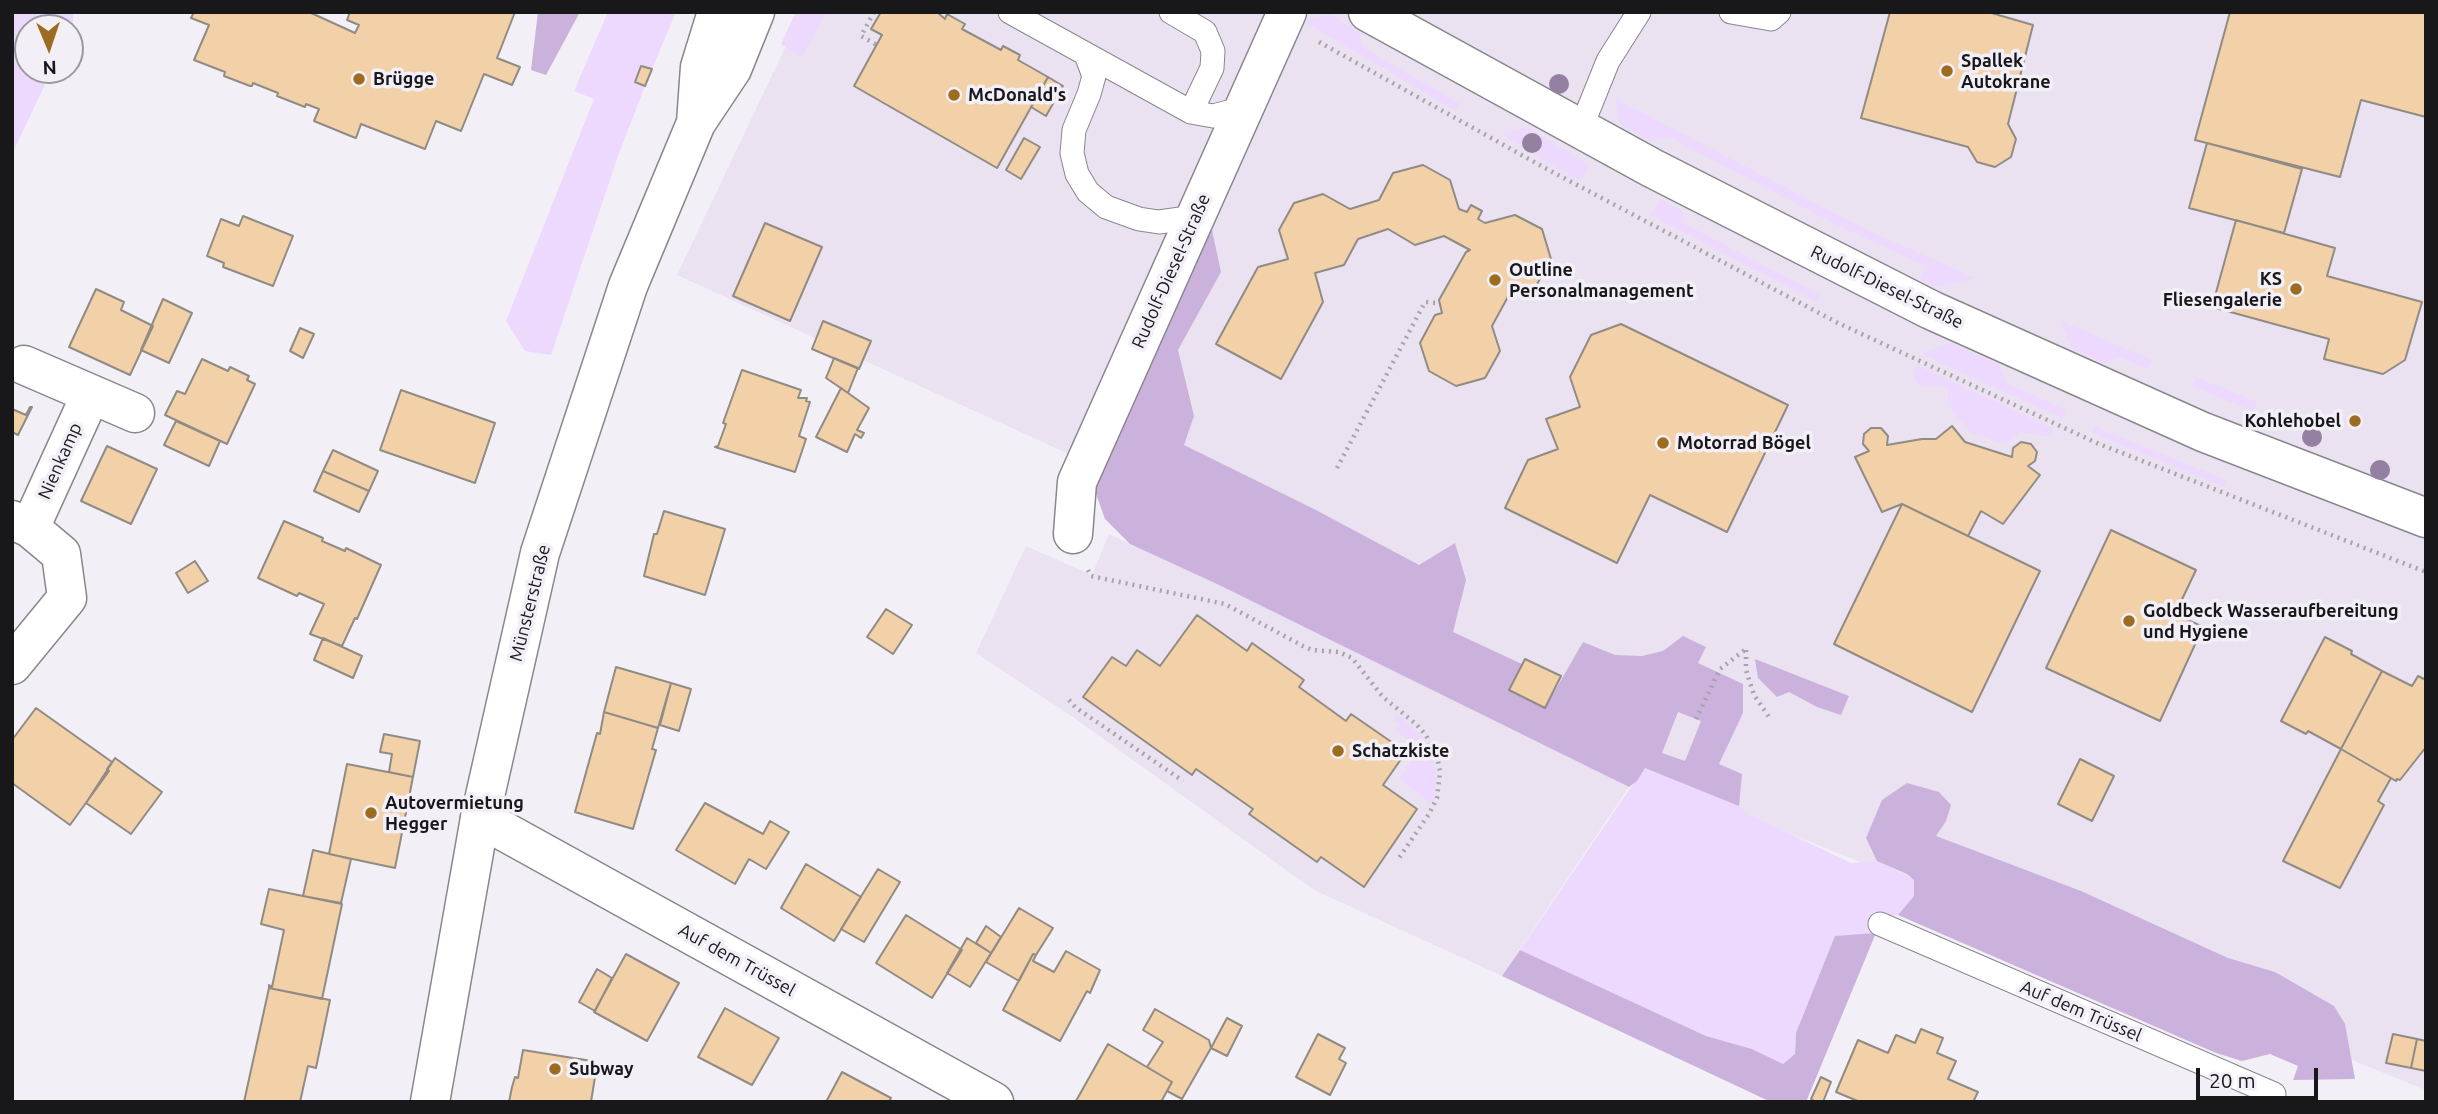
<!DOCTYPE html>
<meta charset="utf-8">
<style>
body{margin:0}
#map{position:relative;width:2438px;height:1114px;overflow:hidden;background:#f3eff7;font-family:Ubuntu,sans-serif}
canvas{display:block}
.frame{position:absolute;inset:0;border:14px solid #18171a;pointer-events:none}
.north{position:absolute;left:14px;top:14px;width:70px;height:70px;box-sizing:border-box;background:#f3eff7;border:2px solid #9b999f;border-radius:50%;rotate:178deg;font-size:19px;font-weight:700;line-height:28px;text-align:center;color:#18171a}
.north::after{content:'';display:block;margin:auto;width:24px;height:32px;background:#9e6c21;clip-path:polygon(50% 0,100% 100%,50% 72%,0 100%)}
.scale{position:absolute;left:2196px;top:1068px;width:122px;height:32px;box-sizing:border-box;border:4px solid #18171a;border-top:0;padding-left:9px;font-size:21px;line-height:24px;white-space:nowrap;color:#18171a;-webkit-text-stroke:5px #f3eff7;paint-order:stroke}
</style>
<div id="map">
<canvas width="2438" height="1114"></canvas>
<div class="frame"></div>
<div class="north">N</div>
<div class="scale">20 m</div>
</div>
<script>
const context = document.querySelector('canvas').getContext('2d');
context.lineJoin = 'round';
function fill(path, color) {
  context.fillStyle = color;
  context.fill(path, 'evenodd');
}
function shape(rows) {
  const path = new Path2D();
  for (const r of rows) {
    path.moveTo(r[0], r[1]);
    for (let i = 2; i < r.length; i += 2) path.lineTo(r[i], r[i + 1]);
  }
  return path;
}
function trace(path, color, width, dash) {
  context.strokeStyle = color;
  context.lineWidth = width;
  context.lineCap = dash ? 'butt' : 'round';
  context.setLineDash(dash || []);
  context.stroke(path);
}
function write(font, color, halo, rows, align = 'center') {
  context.font = font + ' Ubuntu,sans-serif';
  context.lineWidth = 7;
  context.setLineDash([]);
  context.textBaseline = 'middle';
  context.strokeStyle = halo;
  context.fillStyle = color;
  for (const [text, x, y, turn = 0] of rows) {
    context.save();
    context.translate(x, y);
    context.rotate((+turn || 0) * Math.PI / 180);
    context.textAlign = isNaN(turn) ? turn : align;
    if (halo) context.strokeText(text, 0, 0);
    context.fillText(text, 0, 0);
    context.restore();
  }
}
const built = shape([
 [802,12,2426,12,2426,1090,1612,762,1132,483,677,275],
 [1109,534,1217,584,1629,787,1502,976,1314,890,1070,715,976,653,1026,546,1092,575]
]);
const green = shape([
 [12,12,73,12,73,24,70,30,70,28,28,28,28,70,52,70,12,154],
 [608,12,676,12,652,69,641,66,635,81,645,86,618,156,551,355,525,351,506,321,594,99,574,91],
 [796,12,826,12,802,57,781,44],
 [1329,14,1358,31,1363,47,1460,104,1456,111,1303,21],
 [1616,99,1865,229,1975,278,1936,287,1920,279,1926,266,1837,225,1667,136,1649,141,1618,122],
 [1526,127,1590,165,1580,181,1501,134],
 [1660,199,1681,210,1685,224,1820,295,1817,302,1651,215],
 [2061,321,2152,360,2148,369,2120,357,2104,363,2072,349],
 [1950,343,1999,365,2006,383,2066,410,2062,418,1921,354],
 [1916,365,2054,429,2050,437,2020,432,2006,444,1971,433,1948,405,1948,387,1921,386,1915,380,1914,370],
 [2197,378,2257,402,2253,411,2192,386],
 [2094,426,2226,480,2224,487,2092,433],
 [1397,714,1422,737,1432,754,1436,772,1434,798,1430,805,1426,804,1427,800,1399,779,1420,748,1395,730,1399,724,1393,720],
 [1644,768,1739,806,1746,813,1851,863,1877,861,1914,880,1914,896,1898,915,1886,917,1796,1033,1795,1054,1783,1064,1752,1049,1706,1036,1520,950]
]);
const forest = shape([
 [538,12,580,12,546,75,531,70],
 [1210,221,1221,272,1178,350,1194,416,1184,445,1314,509,1419,565,1455,543,1466,580,1453,632,1522,664,1509,690,1545,708,1583,642,1615,655,1642,656,1663,651,1683,636,1706,647,1698,663,1743,684,1743,713,1719,764,1742,774,1739,806,1645,768,1637,781,1629,787,1217,584,1130,544,1105,519,1095,491,1115,435],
 [1678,712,1701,721,1685,761,1662,753],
 [1755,659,1849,696,1841,715,1817,707,1789,692,1777,697,1758,678],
 [1907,783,1939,792,1951,805,1946,821,1936,836,2081,891,2228,958,2275,972,2334,1006,2345,1024,2355,1079,2293,1080,2298,1066,2270,1054,2242,1061,2216,1053,1898,915,1914,896,1914,880,1907,874,1877,861,1866,838,1882,800],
 [1876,933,1806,1102,1771,1102,1502,976,1520,950,1706,1036,1752,1049,1783,1064,1795,1054,1796,1033,1835,936]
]);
const building = shape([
 [194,12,309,12,355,33,359,25,347,20,350,12,515,12,497,58,520,67,512,85,484,74,461,131,436,121,425,149,361,124,356,138,353,137,314,121,319,109,306,104,305,107,277,96,278,93,253,83,252,86,250,86,224,76,225,72,194,60,209,25,191,18,194,12],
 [881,12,937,12,945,19,947,14,965,24,962,29,1001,50,1003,46,1020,55,1018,60,1048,77,997,168,854,86,882,35,871,29,881,12],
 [1890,12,1988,12,2033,25,2008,124,2016,139,2011,157,1995,167,1977,162,1968,147,1861,118,1890,12],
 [2230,12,2426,12,2426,117,2361,100,2340,177,2195,140,2230,12],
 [641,66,652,69,645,86,635,82,641,66],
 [1048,77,1063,86,1046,116,1031,107,1048,77],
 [1024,138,1040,147,1021,179,1006,170,1024,138],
 [2207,143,2302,169,2284,233,2189,208,2207,143],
 [1423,165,1450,180,1459,209,1467,212,1471,205,1482,211,1478,219,1485,223,1515,215,1542,229,1551,259,1536,286,1510,293,1492,326,1500,351,1485,378,1456,386,1429,371,1420,343,1435,315,1442,313,1439,300,1466,252,1470,250,1444,236,1415,245,1388,229,1358,239,1344,265,1315,273,1323,302,1281,379,1216,344,1258,267,1288,259,1279,230,1294,203,1323,194,1350,209,1379,200,1393,173,1423,165],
 [243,216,293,236,273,286,223,267,224,263,207,256,221,219,239,226,243,216],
 [2236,220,2335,248,2327,276,2422,302,2405,360,2383,374,2324,359,2329,339,2212,307,2236,220],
 [765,223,822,247,790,321,733,296,765,223],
 [96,289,124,302,121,310,153,326,130,375,69,347,96,289],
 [163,299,192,313,169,363,141,350,163,299],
 [823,321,871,341,859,369,812,349,823,321],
 [1621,324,1788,405,1727,532,1650,495,1617,563,1505,508,1528,460,1558,449,1546,419,1580,407,1570,377,1591,335,1621,324],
 [300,328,314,334,303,358,290,351,300,328],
 [834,358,858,368,848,393,826,378,834,358],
 [202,359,228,371,230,367,249,376,247,380,255,384,227,444,165,415,177,391,185,394,202,359],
 [742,370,801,390,798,398,807,398,806,401,810,402,799,436,806,439,795,472,715,447,718,446,726,424,723,423,742,370],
 [841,388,869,408,857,430,864,433,861,438,855,434,847,452,816,437,841,388],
 [401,390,495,423,475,483,380,450,401,390],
 [30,407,32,407,18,435,12,432,12,409,26,415,30,407],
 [176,421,220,441,209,466,164,445,176,421],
 [1952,426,1965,442,2012,457,2013,448,2021,442,2031,444,2037,452,2035,461,2028,466,2040,475,2003,524,1981,511,1968,536,1902,504,1882,512,1855,457,1869,451,1863,444,1864,434,1871,428,1881,428,1888,436,1887,445,1922,439,1936,439,1952,426],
 [107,446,157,469,131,524,81,501,107,446],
 [333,450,378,471,369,491,323,471,333,450],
 [323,471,369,491,359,512,314,491,323,471],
 [1902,504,2040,571,1972,712,1834,644,1902,504],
 [664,511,725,529,705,595,644,576,654,534,657,534,664,511],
 [284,521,323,538,322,541,345,551,346,548,381,565,357,619,355,618,342,646,310,634,324,604,299,593,297,596,258,578,284,521],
 [2111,530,2196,570,2175,614,2203,627,2160,721,2046,668,2111,530],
 [195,561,208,581,188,593,176,573,195,561],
 [886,609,912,625,893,654,867,637,886,609],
 [1197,615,1247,651,1252,643,1304,680,1299,687,1346,721,1351,714,1406,752,1383,785,1417,809,1364,887,1321,857,1317,862,1249,814,1253,809,1196,769,1192,775,1083,697,1112,657,1126,666,1137,650,1160,666,1197,615],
 [2325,637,2352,651,2351,654,2382,671,2341,749,2308,731,2306,734,2281,721,2325,637],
 [323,638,362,656,353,678,314,660,323,638],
 [1525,659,1561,676,1545,708,1509,690,1525,659],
 [616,667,671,683,658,728,604,712,616,667],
 [2382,671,2412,686,2418,676,2426,680,2426,747,2400,780,2397,779,2396,781,2341,749,2382,671],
 [671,683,691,689,679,731,660,725,671,683],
 [36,708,112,762,107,769,109,771,70,825,12,783,12,740,36,708],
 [604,712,658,728,652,749,656,750,633,829,575,812,597,733,600,734,604,712],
 [384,734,420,741,413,777,389,772,392,754,380,752,384,734],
 [2341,749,2391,778,2378,801,2384,805,2340,888,2283,861,2341,749],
 [115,758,162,792,131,834,86,803,115,758],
 [2080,759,2114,776,2092,821,2058,804,2080,759],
 [347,764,413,777,395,868,329,854,347,764],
 [705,803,763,834,770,821,789,832,766,869,749,859,735,884,676,850,705,803],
 [313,850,351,859,341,903,303,896,313,850],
 [806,864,861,897,834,941,781,908,806,864],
 [878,869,900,882,864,942,841,929,878,869],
 [269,889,342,904,322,999,269,988,269,985,272,987,284,930,261,924,269,889],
 [1019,908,1053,928,1036,955,1033,954,1019,981,986,962,1019,908],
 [906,915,962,950,932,998,876,963,906,915],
 [986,926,1001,937,991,953,976,943,986,926],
 [967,938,991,953,970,987,947,973,967,938],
 [1066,951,1100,970,1090,993,1087,991,1060,1041,1003,1010,1033,954,1036,955,1033,961,1054,972,1066,951],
 [626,954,679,983,647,1041,594,1012,626,954],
 [597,969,612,978,595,1011,579,1002,597,969],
 [269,988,330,1000,316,1068,308,1066,300,1102,244,1102,269,988],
 [725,1008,779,1038,752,1085,698,1057,725,1008],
 [1155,1009,1209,1040,1211,1048,1182,1099,1167,1091,1172,1082,1147,1067,1163,1042,1143,1030,1155,1009],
 [1227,1018,1242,1026,1227,1056,1211,1048,1227,1018],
 [1921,1029,1943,1038,1937,1053,1956,1061,1948,1079,1978,1092,1973,1102,1860,1102,1836,1092,1858,1040,1888,1053,1896,1035,1915,1043,1921,1029],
 [1318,1034,1345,1048,1339,1059,1346,1063,1330,1095,1296,1077,1318,1034],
 [2393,1034,2417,1039,2411,1068,2386,1063,2393,1034],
 [2417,1039,2426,1041,2426,1071,2411,1068,2417,1039],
 [1108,1044,1172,1082,1161,1102,1076,1101,1108,1044],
 [523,1050,592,1061,589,1076,595,1077,591,1102,509,1102,512,1087,515,1077,518,1078,523,1050],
 [842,1072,891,1098,889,1102,826,1102,842,1072],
 [1821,1077,1831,1082,1823,1102,1816,1102,1811,1099,1821,1077]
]);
const path = shape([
 [874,12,861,36,877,45],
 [1319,42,1545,168,1838,323,2099,444,2426,572],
 [1337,468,1425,302,1436,303],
 [1088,570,1091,576,1225,604,1303,646,1312,650,1339,652,1352,658,1383,697,1416,724,1426,735,1438,761,1440,772,1437,798,1429,814,1399,858],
 [1746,650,1746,670,1754,695,1771,720],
 [1069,700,1075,707,1183,781],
 [1696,719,1720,669,1746,649]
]);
const lane = shape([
 [1010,12,1191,112,1213,116,1244,108],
 [1171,12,1205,32,1213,51,1212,68,1191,112],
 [1731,12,1771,19,1779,12],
 [1086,55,1094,76,1089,94,1074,130,1072,153,1077,174,1088,192,1106,207,1139,219,1159,222,1195,217],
 [1581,128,1608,61,1639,12],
 [1880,924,2274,1094,2272,1102]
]);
const street = shape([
 [1368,12,1652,168,1931,310,2203,432,2426,518],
 [24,365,135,413],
 [12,520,30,528,61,554,67,598,12,665],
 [30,528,91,394],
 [1073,534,1077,482,1287,12],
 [480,818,994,1102]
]);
const secondary = shape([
 [696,123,700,67,717,12],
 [430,1102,480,818,540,553,628,286,696,123,732,69,755,12]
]);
const trees = [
 [1559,84],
 [1532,143],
 [2312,437],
 [2380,470]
];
const markers = [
 [1947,71,7,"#9e6c21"],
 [359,79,7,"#9e6c21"],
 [954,95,7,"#9e6c21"],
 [1495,280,7,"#9e6c21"],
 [2296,289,7,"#9e6c21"],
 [2355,421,7,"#9e6c21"],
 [1663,443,7,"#9e6c21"],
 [2129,621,7,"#9e6c21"],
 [1338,751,7,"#9e6c21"],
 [371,813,7,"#9e6c21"],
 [555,1069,7,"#9e6c21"]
];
const poiNames = [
 ["Spallek",1961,61],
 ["Autokrane",1961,82],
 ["Brügge",373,79],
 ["McDonald's",968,95],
 ["Outline",1509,270],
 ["Personalmanagement",1509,291],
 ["KS",2282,279,"right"],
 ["Fliesengalerie",2282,300,"right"],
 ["Kohlehobel",2341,421,"right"],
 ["Motorrad Bögel",1677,443],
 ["Goldbeck Wasseraufbereitung",2143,611],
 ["und Hygiene",2143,632],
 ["Schatzkiste",1352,751],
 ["Autovermietung",385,803],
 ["Hegger",385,824],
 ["Subway",569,1069]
];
const streetNames = [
 ["Rudolf-Diesel-Straße",1171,271,-66],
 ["Rudolf-Diesel-Straße",1887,287,26],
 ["Nienkamp",60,461,-66],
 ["Münsterstraße",530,603,-76],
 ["Auf dem Trüssel",737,960,29],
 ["Auf dem Trüssel",2081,1011,23]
];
fill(built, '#eae2f1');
fill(green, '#edd8fe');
fill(forest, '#cab2dd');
fill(building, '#f2d0a8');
trace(building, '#908b84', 2);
trace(lane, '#89868d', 25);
trace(street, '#89868d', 41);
trace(secondary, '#89868d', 41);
trace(path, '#a6a3a9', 4.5, [2, 5]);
trace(lane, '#fff', 23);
trace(street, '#fff', 38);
trace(secondary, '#fff', 38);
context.fillStyle = '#9481a2';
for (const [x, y] of trees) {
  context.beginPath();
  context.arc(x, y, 10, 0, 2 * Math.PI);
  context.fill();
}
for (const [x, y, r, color] of markers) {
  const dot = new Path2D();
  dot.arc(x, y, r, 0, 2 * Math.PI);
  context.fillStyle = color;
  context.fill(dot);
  trace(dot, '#f3eff7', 2.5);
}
write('bold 18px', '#18171a', '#f3eff7', poiNames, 'left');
write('18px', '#18171a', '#f3eff7', streetNames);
</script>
